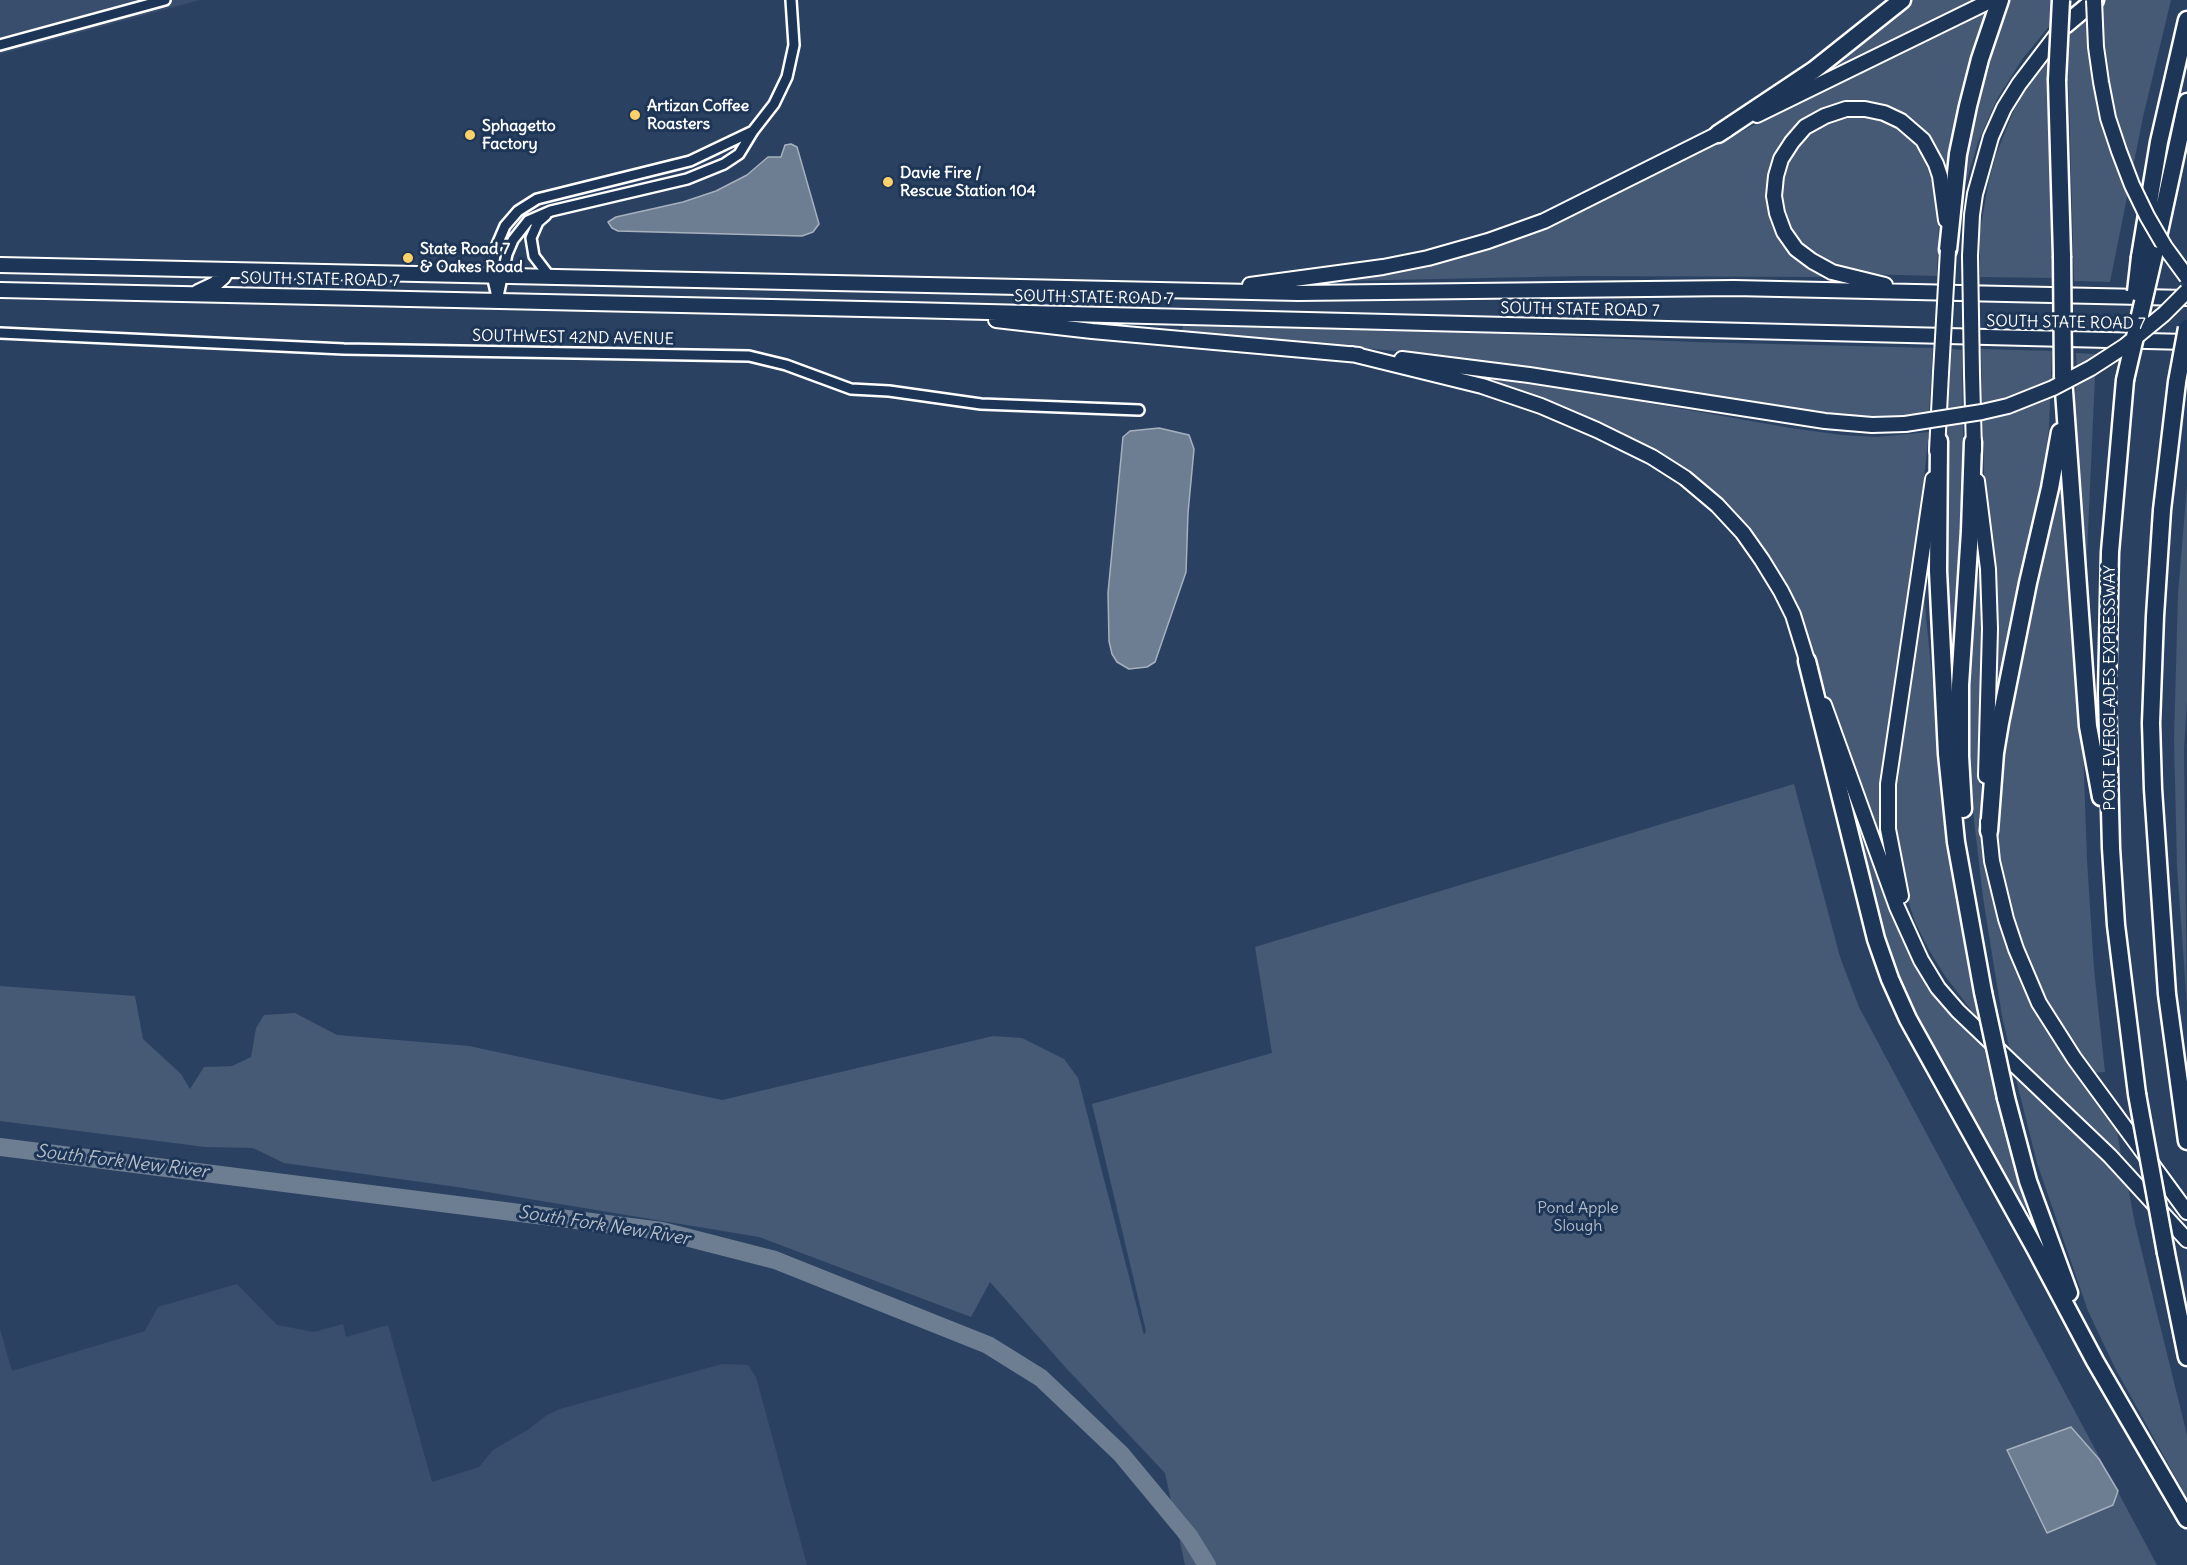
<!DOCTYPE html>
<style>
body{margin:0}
canvas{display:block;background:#2a4161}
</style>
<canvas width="2187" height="1565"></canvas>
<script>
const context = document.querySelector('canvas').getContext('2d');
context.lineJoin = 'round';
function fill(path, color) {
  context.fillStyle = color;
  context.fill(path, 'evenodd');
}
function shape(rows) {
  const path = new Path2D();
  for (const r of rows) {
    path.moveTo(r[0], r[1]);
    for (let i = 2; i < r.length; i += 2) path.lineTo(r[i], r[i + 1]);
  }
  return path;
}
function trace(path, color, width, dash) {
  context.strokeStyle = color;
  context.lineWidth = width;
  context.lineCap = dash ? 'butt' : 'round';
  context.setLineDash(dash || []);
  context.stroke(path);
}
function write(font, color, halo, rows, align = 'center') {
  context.font = font + ' Delius,sans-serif';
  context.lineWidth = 6;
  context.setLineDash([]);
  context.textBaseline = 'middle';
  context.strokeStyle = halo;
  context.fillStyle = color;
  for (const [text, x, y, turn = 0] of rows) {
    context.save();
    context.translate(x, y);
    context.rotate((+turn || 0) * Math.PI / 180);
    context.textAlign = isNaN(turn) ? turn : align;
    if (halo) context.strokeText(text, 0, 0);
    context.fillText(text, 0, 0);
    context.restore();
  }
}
const built = shape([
 [0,0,200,0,0,54],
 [237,1284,277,1325,314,1332,343,1324,346,1337,388,1325,432,1482,479,1467,493,1450,529,1429,547,1415,560,1409,722,1364,748,1365,756,1377,807,1565,0,1565,0,1329,12,1371,145,1331,158,1307]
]);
const green = shape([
 [1909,0,1979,0,1805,90,1818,76,1870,35],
 [2009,0,2071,0,2023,58,1997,99,1978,142,1967,180,1962,181,1989,16,1950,179,1946,179,1942,162,1876,106,1792,131,1773,209,1824,275,1823,277,1581,276,1341,281,1342,278,1490,246,1567,217],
 [2105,0,2171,0,2143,117,2110,282,2074,281,2068,67,2069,34],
 [2049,60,2053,278,1980,277,1980,230,1989,180,1996,155,2013,112,2024,91],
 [1859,113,1894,122,1913,137,1926,155,1935,180,1939,214,1937,276,1863,274,1835,267,1814,257,1796,240,1786,222,1780,199,1781,178,1790,154,1809,131,1830,119],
 [1183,326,1455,332,1694,342,1933,348,1929,413,1885,417,1827,414,1451,356,1184,332,1182,331],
 [1951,349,1962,350,1963,442,1961,516,1952,652,1948,653,1946,569,1946,440],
 [1981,349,2052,351,2049,427,2044,473,1999,707,1993,707,1996,599,1984,476],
 [2076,353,2096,354,2083,643,2082,718,2087,860,2094,969,2105,1072,2093,1073,2064,1035,2048,1008,2020,944,2007,905,1998,849,1996,822,2002,734,2071,423,2077,379],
 [1464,374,1637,401,1791,428,1842,435,1877,437,1929,432,1905,648,1888,860,1885,861,1797,608,1772,560,1728,505,1674,461,1595,424,1464,377],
 [2187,486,2187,702,2184,749,2187,1006,2177,866,2174,740,2178,594],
 [1981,562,1987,624,1981,777,1982,831,2010,950,2022,980,2054,1041,2116,1124,2121,1155,2010,1051,2002,1016,1983,898,1973,811,1967,698,1976,587],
 [1924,596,1947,826,1957,904,1978,1019,1945,976,1929,950,1915,922,1907,897,1895,839,1896,774,1919,611],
 [1842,766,1900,926,1983,1044,2004,1133,2027,1208,2020,1210,1927,1043,1887,952],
 [1794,784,1840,957,1859,1007,2157,1565,1185,1565,1165,1473,1066,1368,990,1282,971,1317,759,1237,457,1187,284,1163,253,1148,205,1147,0,1121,0,986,135,996,143,1039,181,1074,190,1089,204,1067,232,1066,251,1057,256,1028,264,1015,295,1013,337,1035,469,1046,722,1100,993,1036,1022,1038,1064,1059,1078,1078,1144,1335,1146,1331,1092,1104,1272,1053,1255,947],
 [2015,1075,2126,1176,2135,1224,2187,1435,2187,1498,2115,1368,2088,1311,2037,1163]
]);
const water = shape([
 [791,144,797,147,819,224,813,232,802,236,618,231,612,228,608,222,616,217,683,202,716,191,747,175,768,157,781,157,785,145,791,144],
 [1159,428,1189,435,1194,449,1188,513,1186,572,1155,662,1147,667,1129,669,1117,662,1112,654,1109,641,1108,593,1123,437,1130,431,1159,428],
 [2071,1427,2099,1459,2118,1491,2113,1505,2047,1533,2007,1450,2071,1427]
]);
const river = shape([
 [0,1147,662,1231,775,1260,988,1345,1041,1378,1121,1454,1189,1536,1207,1565]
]);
const minor = shape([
 [0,45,165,0],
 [546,215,538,222,531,238,534,256,550,277],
 [497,297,492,275,496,247,505,226,518,211,537,199,690,161,753,131],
 [497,301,507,254,513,240,528,221,551,211,687,179,724,164,739,154,753,131,774,104,787,77,794,45,791,0],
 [0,333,344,349,749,356,786,365,851,389,889,391,981,404,1139,410]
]);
const primary = shape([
 [1757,115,1992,0],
 [1970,256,1972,215,1975,194,1991,137,2004,108,2019,84,2061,29],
 [0,265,1298,293,1734,288,2187,298],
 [1250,285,1383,267,1428,258,1488,241,1544,221,1726,130],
 [1885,285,1832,272,1812,261,1796,249,1784,232,1777,213,1774,196,1776,176,1781,159,1792,142,1805,127,1825,116,1846,109,1865,109,1884,113,1901,121,1923,140,1936,164,1940,176,1946,220],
 [0,290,908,310,2187,342],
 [198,292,215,284,223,277,227,270],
 [996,320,1092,331,1359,355],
 [1352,354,1482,386,1541,406,1597,430,1652,457,1685,478,1717,505,1743,533,1762,560,1781,591,1793,615,1810,670],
 [1402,359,1529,375,1825,421,1872,425,1905,424],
 [1972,374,1974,450],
 [1937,451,1941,373],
 [1977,481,1988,569,1990,629,1986,776],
 [1824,705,1897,907,1921,960,1938,988,1958,1011,2110,1156,2187,1240],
 [1988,822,1992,861,2006,919,2016,949,2039,1003,2074,1058,2187,1212],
 [1901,896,1888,829,1888,784,1933,479]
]);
const motorway = shape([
 [2065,25,2095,0],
 [2057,80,2062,256],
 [1718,134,1814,70,1902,0],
 [1948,250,1958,154,1968,106,1980,59,2000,0],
 [2154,255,2187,102],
 [2140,257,2159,142,2187,20],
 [2063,377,2088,726,2101,797],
 [2125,380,2110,552,2107,693,2111,848,2116,925,2137,1094],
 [2177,382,2162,510,2155,616,2151,723,2153,789,2167,994,2187,1141],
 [1939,441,1938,571,1947,754,1956,842,1983,992],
 [1807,661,1876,939,1890,979,1908,1019,2035,1248,2095,1361,2187,1519],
 [1963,809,1960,756,1960,685,1970,531,1973,442],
 [1989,831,1995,753,2000,723,2028,583,2050,488,2060,432],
 [2006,1098,2028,1181,2069,1293],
 [2166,1253,2187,1357]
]);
const primaryBridge = shape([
 [2094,0,2096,47,2101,82,2108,118,2119,151,2132,185,2147,216,2165,247,2187,277],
 [1970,256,1972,374],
 [1941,373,1948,250],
 [1905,424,1982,412,2008,406,2053,388,2091,368,2125,346,2164,314,2187,291]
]);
const motorwayBridge = shape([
 [2057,80,2061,0],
 [2062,256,2063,377],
 [2136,292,2140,257],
 [2125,380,2154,255],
 [2177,382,2187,328],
 [1983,992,2006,1098],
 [2137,1094,2166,1253]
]);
const markers = [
 [635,115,6,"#ffd166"],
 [470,135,6,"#ffd166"],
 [888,182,6,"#ffd166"],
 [408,258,6,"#ffd166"]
];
const poiNames = [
 ["Artizan Coffee",647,106],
 ["Roasters",647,124],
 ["Sphagetto",482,126],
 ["Factory",482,144],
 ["Davie Fire /",900,173],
 ["Rescue Station 104",900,191],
 ["State Road 7",420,249],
 ["& Oakes Road",420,267]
];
const streetNames = [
 ["SOUTH STATE ROAD 7",320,280,1],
 ["SOUTH STATE ROAD 7",1094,298,1],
 ["SOUTH STATE ROAD 7",1580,310,1],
 ["SOUTH STATE ROAD 7",2066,323,1],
 ["SOUTHWEST 42ND AVENUE",573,338,1],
 ["PORT EVERGLADES EXPRESSWAY",2110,688,-90]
];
const parkNames = [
 ["Pond Apple",1578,1208],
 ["Slough",1578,1226]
];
const waterNames = [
 ["South Fork New River",122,1162,7],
 ["South Fork New River",604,1226,9]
];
fill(built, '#394e6c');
fill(green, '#465975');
fill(water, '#6d7d92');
trace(water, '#a7b1be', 1.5);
trace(river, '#6d7d92', 18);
trace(minor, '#fff', 14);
trace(primary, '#fff', 18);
trace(motorway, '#fff', 21);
trace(minor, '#1d3557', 9);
trace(primary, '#1d3557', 14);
trace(motorway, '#1d3557', 16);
trace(primaryBridge, '#fff', 18, []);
trace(motorwayBridge, '#fff', 21, []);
trace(primaryBridge, '#1d3557', 14);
trace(motorwayBridge, '#1d3557', 16);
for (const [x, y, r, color] of markers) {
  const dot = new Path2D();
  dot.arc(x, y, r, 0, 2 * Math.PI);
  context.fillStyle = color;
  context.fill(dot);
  trace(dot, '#1d3557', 2);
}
write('bold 16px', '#fff', '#1d3557', poiNames, 'left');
write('16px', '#fff', '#1d3557', streetNames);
write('16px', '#b5bdc8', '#1d3557', parkNames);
write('italic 18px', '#b6bec8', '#1d3557', waterNames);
</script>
